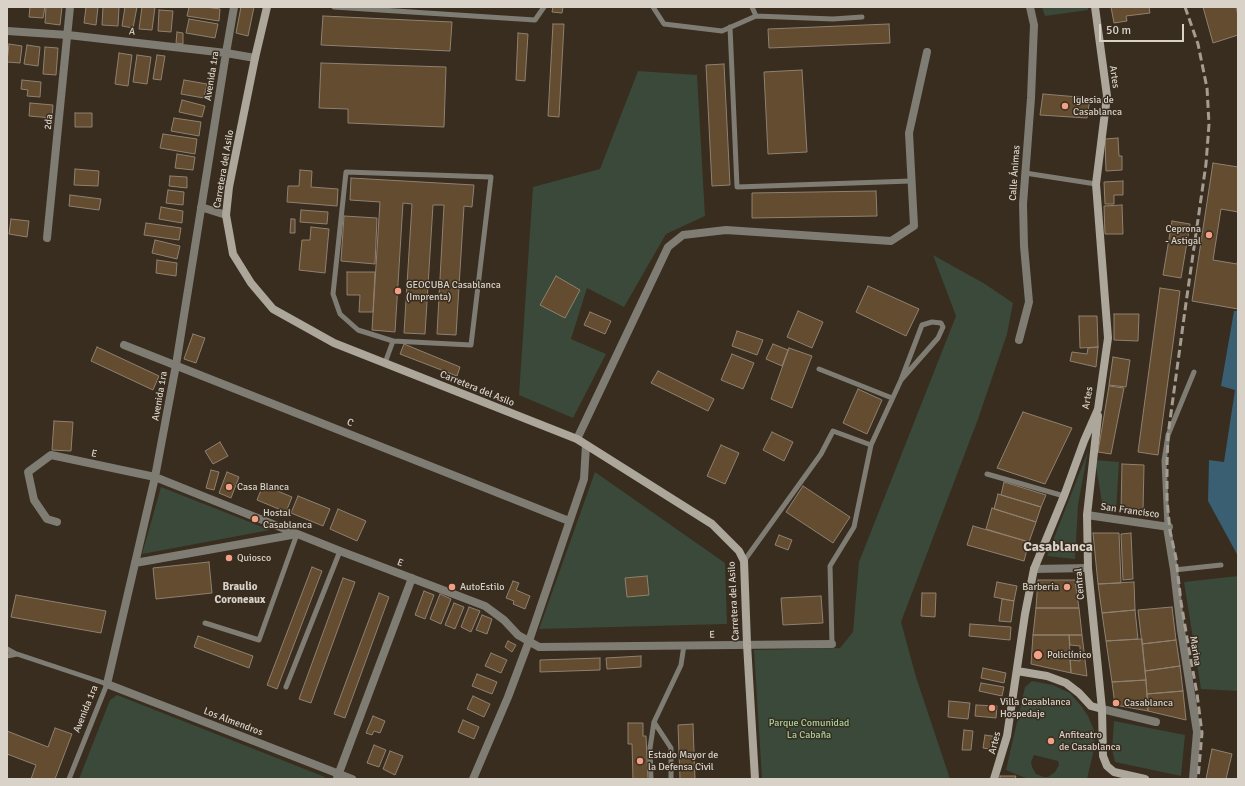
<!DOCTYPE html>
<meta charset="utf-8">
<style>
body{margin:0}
#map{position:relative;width:1245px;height:786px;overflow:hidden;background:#382d1f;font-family:Signika,sans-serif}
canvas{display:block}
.frame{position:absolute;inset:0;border:8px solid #d9d2c9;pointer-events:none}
.scale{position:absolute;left:1099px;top:24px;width:85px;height:18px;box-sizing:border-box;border:2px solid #d9d2c9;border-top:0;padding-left:5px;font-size:12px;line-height:14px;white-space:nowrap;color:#d9d2c9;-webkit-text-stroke:3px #382d1f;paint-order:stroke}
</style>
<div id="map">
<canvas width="1245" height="786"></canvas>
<div class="frame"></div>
<div class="scale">50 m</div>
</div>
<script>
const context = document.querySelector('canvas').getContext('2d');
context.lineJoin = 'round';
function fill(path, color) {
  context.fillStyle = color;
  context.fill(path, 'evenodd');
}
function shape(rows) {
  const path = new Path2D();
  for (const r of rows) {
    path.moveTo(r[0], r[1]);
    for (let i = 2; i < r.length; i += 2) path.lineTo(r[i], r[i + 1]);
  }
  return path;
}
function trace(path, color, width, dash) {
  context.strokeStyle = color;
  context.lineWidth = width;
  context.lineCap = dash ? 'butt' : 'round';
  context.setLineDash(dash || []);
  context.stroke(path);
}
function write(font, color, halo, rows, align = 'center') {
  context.font = font + ' Signika,sans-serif';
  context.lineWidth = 3;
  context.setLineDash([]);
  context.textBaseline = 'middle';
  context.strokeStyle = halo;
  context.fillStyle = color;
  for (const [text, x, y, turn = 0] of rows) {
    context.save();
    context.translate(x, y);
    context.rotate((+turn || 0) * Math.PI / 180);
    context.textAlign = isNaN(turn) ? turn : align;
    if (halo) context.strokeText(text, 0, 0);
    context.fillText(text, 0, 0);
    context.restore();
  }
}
const green = shape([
 [1042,7,1088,7,1088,10,1045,16],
 [638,71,697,75,705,216,666,234,624,307,587,288,571,339,606,354,573,418,519,395,533,187,600,169],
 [933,255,985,284,1013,303,1007,334,978,419,901,622,916,677,950,779,762,779,754,650,840,648,853,632,859,562,956,316],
 [1088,451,1078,505,1075,559,1047,556],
 [1095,460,1119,462,1116,512,1107,513,1103,509],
 [595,472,725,563,727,624,539,629],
 [161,487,270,530,142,554],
 [1238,576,1238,691,1201,689,1184,582],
 [1032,681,1053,685,1070,693,1082,707,1088,716,1094,730,1095,745,1087,779,1028,779,1006,770,1025,687],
 [1034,755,1058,761,1059,765,1055,772,1048,777,1044,777,1036,774,1032,767,1031,762],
 [117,695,325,777,324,779,79,779,110,700],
 [1114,721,1185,735,1181,776,1115,762,1112,750]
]);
const water = shape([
 [1234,311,1238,311,1238,556,1208,501,1209,460,1224,462,1235,390,1221,386]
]);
const building = shape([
 [30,7,45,7,43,18,29,17,30,7],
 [46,7,62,7,60,25,45,23,46,7],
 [86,7,98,7,96,25,84,23,86,7],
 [103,7,119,7,118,26,102,25,103,7],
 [125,7,137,7,133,28,122,26,125,7],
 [142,7,155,7,152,30,139,29,142,7],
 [189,7,205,7,220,9,219,21,187,16,189,7],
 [241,7,254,7,248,36,236,33,241,7],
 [553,7,563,7,562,13,552,12,553,7],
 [1111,7,1149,7,1150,13,1126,16,1127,21,1114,23,1111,7],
 [1203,7,1236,7,1238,15,1238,35,1213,43,1203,7],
 [159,10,173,11,171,32,158,31,159,10],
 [323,16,452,22,450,51,321,45,323,16],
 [189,19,218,24,215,38,186,33,189,19],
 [553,24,564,24,559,117,548,116,553,24],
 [889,24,890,43,769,48,768,29,889,24],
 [177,32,183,33,183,44,176,43,177,32],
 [518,33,528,34,525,81,516,80,518,33],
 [9,44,22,46,20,63,7,62,9,44],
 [27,45,40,47,38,66,24,64,27,45],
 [45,47,58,48,56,75,43,74,45,47],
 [119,53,132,55,128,86,115,84,119,53],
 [137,55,151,57,147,84,133,82,137,55],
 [157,55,165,56,161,80,153,79,157,55],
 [321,63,446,67,444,127,348,123,348,109,319,108,321,63],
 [724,64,730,185,712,186,706,65,724,64],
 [802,70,807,152,768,154,764,72,802,70],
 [22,80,41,82,40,97,27,96,28,90,21,89,22,80],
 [184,80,207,84,204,98,181,94,184,80],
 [1043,94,1090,98,1087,118,1040,115,1043,94],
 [182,100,205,106,202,117,179,112,182,100],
 [30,103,53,105,52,118,29,116,30,103],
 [75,113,92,113,92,127,75,127,75,113],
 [174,118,201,122,199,136,171,131,174,118],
 [163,134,197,139,195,154,160,148,163,134],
 [1118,138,1119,156,1122,156,1122,170,1106,171,1105,139,1118,138],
 [177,154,195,157,193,170,175,168,177,154],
 [1213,163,1238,167,1238,212,1221,209,1213,260,1237,264,1238,258,1238,309,1192,301,1213,163],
 [75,169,99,171,98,186,74,185,75,169],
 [300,170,312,171,311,187,338,189,337,206,287,202,288,186,299,186,300,170],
 [170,176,187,177,187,188,169,186,170,176],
 [351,178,474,185,472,207,464,206,456,335,437,334,444,205,433,205,425,334,404,333,412,204,403,203,395,332,372,330,380,202,350,200,351,178],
 [1123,181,1123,195,1114,195,1114,204,1105,204,1104,182,1123,181],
 [168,190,184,192,183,205,166,203,168,190],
 [876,191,877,216,752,218,752,193,876,191],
 [70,195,101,199,99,210,69,206,70,195],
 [1122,205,1123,234,1105,234,1104,206,1122,205],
 [161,207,183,211,182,223,159,219,161,207],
 [301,210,328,212,327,224,300,222,301,210],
 [344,216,377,218,375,264,341,261,344,216],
 [11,219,29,221,27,237,9,234,11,219],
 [291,219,295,219,295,233,290,233,291,219],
 [1172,221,1190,224,1181,278,1163,275,1172,221],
 [146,223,181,228,179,240,144,235,146,223],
 [311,227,329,229,325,273,299,270,302,240,310,240,311,227],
 [155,240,180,246,177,259,152,253,155,240],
 [157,260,177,263,176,276,156,273,157,260],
 [347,272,375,272,373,312,359,312,360,295,347,295,347,272],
 [556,276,580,290,565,318,540,305,556,276],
 [868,286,919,309,906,336,856,312,868,286],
 [1160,288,1180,291,1158,455,1138,452,1160,288],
 [798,311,823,322,812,348,787,337,798,311],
 [590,312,611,321,605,334,584,325,590,312],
 [1114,314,1139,314,1138,341,1114,340,1114,314],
 [1079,316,1097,316,1098,347,1080,348,1079,316],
 [737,331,763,340,757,355,732,346,737,331],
 [193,334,205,338,196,363,184,359,193,334],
 [404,344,460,367,457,376,400,354,404,344],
 [773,344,788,350,782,366,766,359,773,344],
 [97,347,159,376,153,390,91,361,97,347],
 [1098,347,1096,367,1070,361,1072,352,1087,354,1088,348,1098,347],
 [789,348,812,356,792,408,771,399,789,348],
 [732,354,754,363,743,389,721,380,732,354],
 [1113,357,1130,360,1126,387,1109,385,1113,357],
 [658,371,714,399,708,411,651,383,658,371],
 [1109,386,1124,388,1111,454,1098,452,1109,386],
 [858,389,882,400,867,434,843,423,858,389],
 [1023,412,1072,428,1045,484,997,468,1023,412],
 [54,421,73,422,71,451,52,450,54,421],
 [772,432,793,442,784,461,763,450,772,432],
 [220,442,228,456,213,464,205,451,220,442],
 [721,445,739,453,725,484,707,476,721,445],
 [1122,464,1144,465,1143,510,1121,510,1122,464],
 [211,470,219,472,214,490,206,488,211,470],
 [227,472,239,477,231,498,219,493,227,472],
 [1004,482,1046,495,1041,507,1001,495,1004,482],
 [263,485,292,497,286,512,257,500,263,485],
 [803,486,850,517,833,543,786,512,803,486],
 [998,494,1041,507,1036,522,994,509,998,494],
 [298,496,330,509,323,526,291,513,298,496],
 [992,508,1036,522,1029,542,986,529,992,508],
 [338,509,366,521,357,541,330,529,338,509],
 [973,526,1029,542,1024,561,967,545,973,526],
 [1093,533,1119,533,1121,583,1098,584,1093,533],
 [1131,533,1133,579,1123,580,1121,534,1131,533],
 [779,535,792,540,788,550,775,545,779,535],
 [209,562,212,593,156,599,153,568,209,562],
 [312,567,322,571,277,689,267,685,312,567],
 [647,576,649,595,627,597,625,578,647,576],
 [343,578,355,582,311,703,299,699,343,578],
 [1038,580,1075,580,1079,608,1036,608,1038,580],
 [513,581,519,583,516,590,530,596,525,609,513,604,514,601,506,598,513,581],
 [997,582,1017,586,1014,601,994,597,997,582],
 [1134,582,1135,610,1102,613,1098,584,1134,582],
 [424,591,434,595,425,619,415,615,424,591],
 [379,593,389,597,345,718,334,714,379,593],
 [922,593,936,593,935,617,921,616,922,593],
 [440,594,451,599,441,624,430,619,440,594],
 [16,595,106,611,101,633,11,617,16,595],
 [821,596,823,623,783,625,781,598,821,596],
 [1002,599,1014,601,1011,622,999,621,1002,599],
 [454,603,464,607,455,629,445,625,454,603],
 [469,607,480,611,471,632,461,627,469,607],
 [1172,607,1176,640,1142,644,1138,610,1172,607],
 [1036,608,1079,608,1082,635,1033,635,1036,608],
 [1135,610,1138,639,1106,641,1102,613,1135,610],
 [482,615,492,619,487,634,476,630,482,615],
 [970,624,1011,627,1010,640,969,636,970,624],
 [1033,635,1069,635,1071,673,1031,664,1033,635],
 [1069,635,1082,635,1087,676,1071,673,1070,660,1080,661,1080,646,1070,645,1069,635],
 [198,636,253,656,249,668,194,647,198,636],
 [1142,639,1146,680,1112,682,1106,641,1142,639],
 [1176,640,1180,666,1145,671,1142,644,1176,640],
 [508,641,516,645,512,652,505,647,508,641],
 [491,653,507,660,501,673,485,666,491,653],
 [641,656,641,667,607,669,606,658,641,656],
 [600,658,600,670,540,672,540,660,600,658],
 [1180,666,1183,691,1147,694,1145,671,1180,666],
 [983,668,1006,673,1004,683,981,678,983,668],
 [477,674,497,682,492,694,472,686,477,674],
 [1146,680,1148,711,1115,705,1112,682,1146,680],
 [981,683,1004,687,1002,696,979,691,981,683],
 [1183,691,1186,720,1148,711,1147,694,1183,691],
 [473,696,490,704,484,717,467,709,473,696],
 [949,701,970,703,968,719,948,717,949,701],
 [976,705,997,706,996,718,975,716,976,705],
 [373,716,385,721,380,733,374,731,372,735,366,733,373,716],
 [463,720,479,727,474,739,458,732,463,720],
 [628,723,643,723,643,736,646,736,648,779,633,779,632,744,628,744,628,723],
 [693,724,695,779,680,779,678,725,693,724],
 [55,728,72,734,55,779,31,779,36,765,7,754,7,731,48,747,55,728],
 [964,730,973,731,971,750,962,750,964,730],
 [985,735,998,737,996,750,983,748,985,735],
 [374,745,386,750,379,767,367,763,374,745],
 [1212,749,1232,754,1226,779,1206,779,1212,749],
 [390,751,403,756,395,775,383,769,390,751],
 [1000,776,1016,776,1015,779,1000,779,1000,776]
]);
const lane = shape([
 [334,7,535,20,544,7],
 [653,7,664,24,722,31,756,16,833,19,862,17],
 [752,7,756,16],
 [730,27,737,187,911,181],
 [1025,173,1096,184],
 [385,363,393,341,358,330,340,314,333,294,346,172,491,177,471,345,393,341],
 [819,369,892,398],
 [987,474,1064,496],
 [1167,527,1164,461,1168,435,1194,372],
 [744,561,821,454,833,431,871,445],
 [1174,570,1221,565],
 [205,623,259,640,297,534],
 [832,644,830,566,854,527,871,445,901,380,922,325,932,322,941,323,943,327,938,338,901,380],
 [7,649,16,654],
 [7,656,17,654,107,684,69,779],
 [286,687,340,551],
 [654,722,671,748,671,779],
 [651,779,650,748,654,722,681,665,684,645]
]);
const street = shape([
 [234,7,226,53,176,365,155,477,107,684,352,779],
 [7,31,68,35,226,53,255,58],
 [201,207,226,215],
 [47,238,70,7],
 [1019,340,1029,302,1024,246,1023,204,1031,98,1034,25,1030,7],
 [124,345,569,521],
 [577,439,668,247,683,235,726,230,891,241,914,226,909,133,927,52],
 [1087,515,1169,527],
 [57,522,47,519,34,500,28,472,51,455,155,477,340,551,485,606,504,620,518,635,539,647,832,644],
 [1167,527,1174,570,1181,630,1197,732,1193,779],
 [135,563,297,534],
 [1034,569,1088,568],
 [1102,709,1156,722],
 [337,778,412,578],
 [473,779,508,697,529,641,584,479,586,445]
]);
const secondary = shape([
 [267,7,255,58,229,187,226,215,233,254,251,283,273,309,334,343,577,439,712,524,739,551,744,561,747,644,755,779],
 [1098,416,1087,515,1088,568,1102,709,1103,756,1107,766,1114,772,1145,779],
 [1017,671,1047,676,1066,683,1079,693,1091,706,1102,709],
 [994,779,1007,736,1025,614,1034,569,1064,496,1084,441,1098,409,1108,338,1096,184,1107,96,1095,7]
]);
const rail = shape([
 [1185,7,1198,44,1207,88,1209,124,1206,164,1186,303,1168,435,1167,464,1167,500,1170,531,1176,558,1181,602,1186,632,1197,694,1202,733,1198,779]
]);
const markers = [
 [1065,106,4,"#f39f85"],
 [1209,235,4,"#f39f85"],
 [398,291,4,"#f39f85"],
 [229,487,4,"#f39f85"],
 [255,519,4,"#f39f85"],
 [229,558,4,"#f39f85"],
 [452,587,4,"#f39f85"],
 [1067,587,4,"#f39f85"],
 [1038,655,5,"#f39f85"],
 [1116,703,4,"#f39f85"],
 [992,708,4,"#f39f85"],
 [1051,741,4,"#f39f85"],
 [640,761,4,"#f39f85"]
];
const streetNames = [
 ["A",132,32,6],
 ["Avenida 1ra",212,76,-81],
 ["Artes",1114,77,82],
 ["2da",49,122,-84],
 ["Carretera del Asilo",224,169,-80],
 ["Calle Ánimas",1015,173,-86],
 ["Carretera del Asilo",477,389,22],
 ["Avenida 1ra",160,396,-80],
 ["Artes",1088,398,-80],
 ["C",350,423,22],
 ["E",94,454,12],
 ["San Francisco",1130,511,8],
 ["E",400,563,21],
 ["Central",1080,584,-95],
 ["Carretera del Asilo",734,601,-93],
 ["E",712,635,-1],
 ["Marina",1195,651,81],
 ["Avenida 1ra",86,709,-68],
 ["Los Almendros",233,722,21],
 ["Artes",995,743,-76]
];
const poiNames = [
 ["Iglesia de",1073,100],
 ["Casablanca",1073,112],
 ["Ceprona",1201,229,"right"],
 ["- Astigal",1201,241,"right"],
 ["GEOCUBA Casablanca",406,285],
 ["(Imprenta)",406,297],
 ["Casa Blanca",237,487],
 ["Hostal",263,513],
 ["Casablanca",263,525],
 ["Quiosco",237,558],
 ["AutoEstilo",460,587],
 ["Barberia",1059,587,"right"],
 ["Policlínico",1047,655],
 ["Villa Casablanca",1000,702],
 ["Hospedaje",1000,714],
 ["Casablanca",1124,703],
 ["Anfiteatro",1059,735],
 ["de Casablanca",1059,747],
 ["Estado Mayor de",648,755],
 ["la Defensa Civil",648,767]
];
const parkNames = [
 ["Parque Comunidad",809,723],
 ["La Cabaña",809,735]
];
const neighbourhoodNames = [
 ["Braulio",240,587],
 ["Coroneaux",240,600]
];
const districtNames = [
 ["Casablanca",1058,547]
];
fill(green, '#3a4939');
fill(water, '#3a5e72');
fill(building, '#634c2f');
trace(building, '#8f8171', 1);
trace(lane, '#7f7c74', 5);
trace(street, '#7f7c74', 8);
trace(secondary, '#aca79a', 8);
trace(rail, '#a59d92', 3, [8, 4]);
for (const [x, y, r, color] of markers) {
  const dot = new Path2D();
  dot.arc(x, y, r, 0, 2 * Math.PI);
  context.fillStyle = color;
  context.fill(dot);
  trace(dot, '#382d1f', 1.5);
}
write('10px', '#d9d2c9', '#382d1f', streetNames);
write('10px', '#d9d2c9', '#382d1f', poiNames, 'left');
write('10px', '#a2d1a1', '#382d1f', parkNames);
write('bold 11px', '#d9d2c9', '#382d1f', neighbourhoodNames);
write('bold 14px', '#d9d2c9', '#382d1f', districtNames);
</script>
